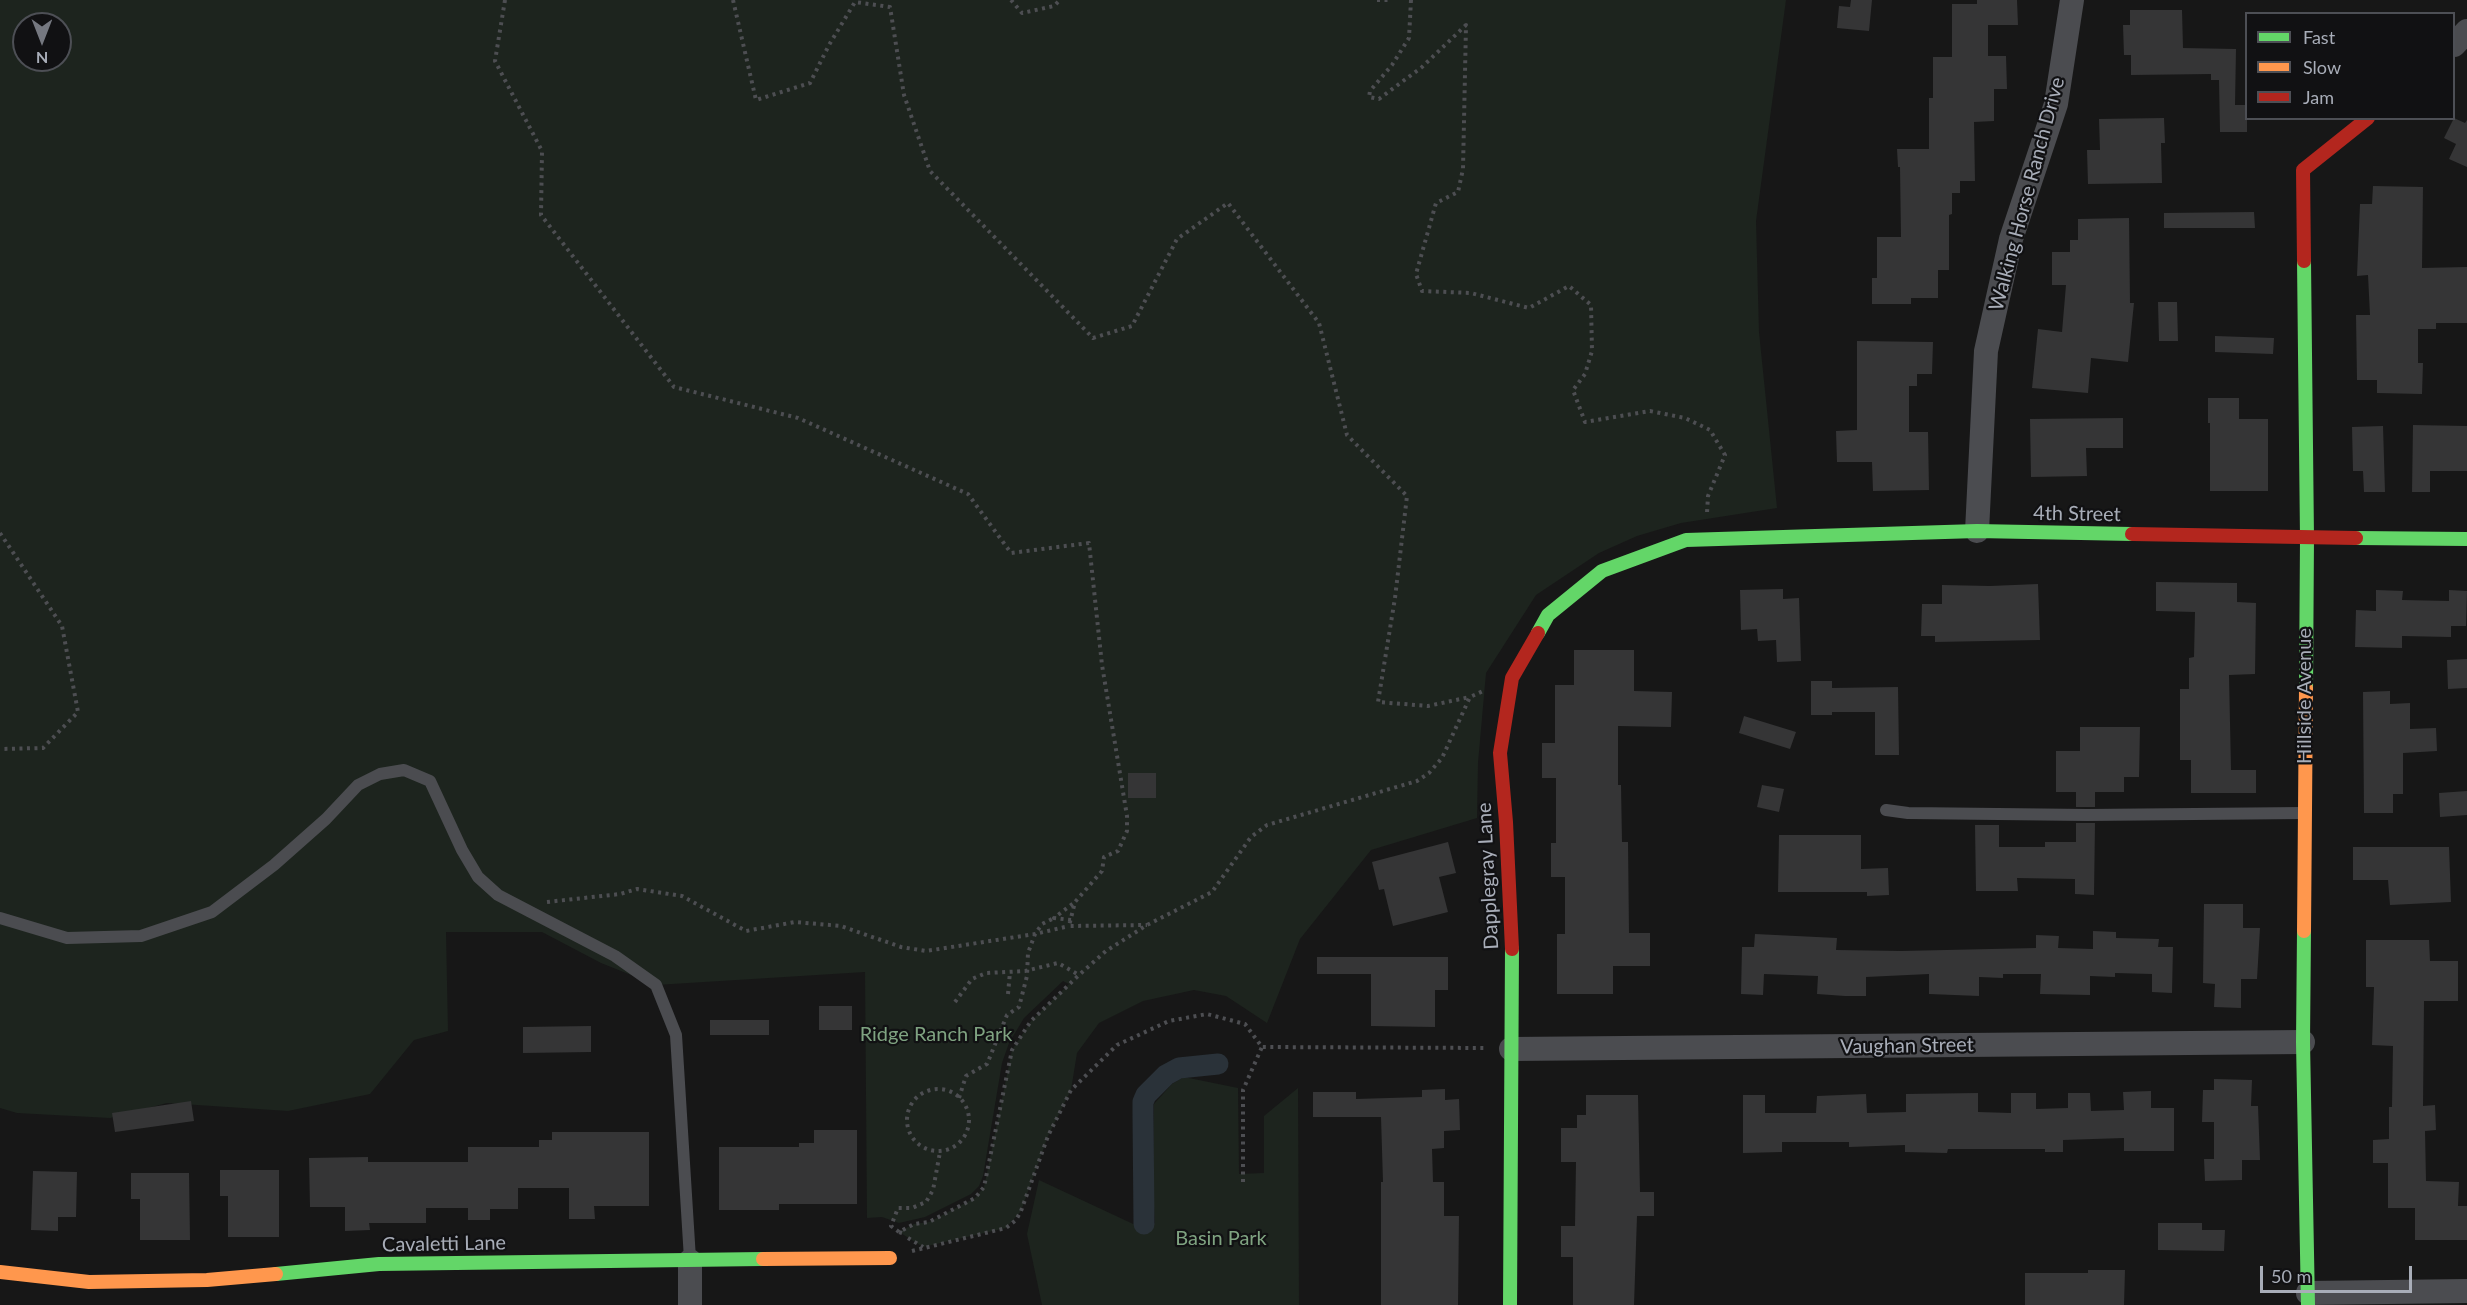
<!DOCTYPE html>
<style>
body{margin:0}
#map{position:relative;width:2467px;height:1305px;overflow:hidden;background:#171717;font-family:Lato,sans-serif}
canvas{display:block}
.legend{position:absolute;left:2245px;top:12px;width:210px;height:108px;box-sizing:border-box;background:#111113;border:2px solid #4d4f55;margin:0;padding:8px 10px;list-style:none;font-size:18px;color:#a8adb8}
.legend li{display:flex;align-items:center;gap:12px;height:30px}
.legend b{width:30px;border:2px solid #4d4f55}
.north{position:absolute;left:12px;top:12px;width:60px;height:60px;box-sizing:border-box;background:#111113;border:2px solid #4d4f55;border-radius:50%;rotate:180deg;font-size:16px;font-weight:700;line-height:24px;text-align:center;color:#a8adb8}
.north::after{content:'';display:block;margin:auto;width:21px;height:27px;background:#757880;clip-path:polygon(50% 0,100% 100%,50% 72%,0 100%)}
.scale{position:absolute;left:2260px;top:1266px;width:152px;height:27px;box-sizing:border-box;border:3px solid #a8adb8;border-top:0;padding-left:8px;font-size:18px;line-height:21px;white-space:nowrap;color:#a8adb8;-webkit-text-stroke:4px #111113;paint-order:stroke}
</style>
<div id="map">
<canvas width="2467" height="1305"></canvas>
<ul class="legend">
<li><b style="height:8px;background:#63d668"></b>Fast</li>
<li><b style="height:8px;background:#ff974d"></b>Slow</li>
<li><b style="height:8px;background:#b3261e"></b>Jam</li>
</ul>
<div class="north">N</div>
<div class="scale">50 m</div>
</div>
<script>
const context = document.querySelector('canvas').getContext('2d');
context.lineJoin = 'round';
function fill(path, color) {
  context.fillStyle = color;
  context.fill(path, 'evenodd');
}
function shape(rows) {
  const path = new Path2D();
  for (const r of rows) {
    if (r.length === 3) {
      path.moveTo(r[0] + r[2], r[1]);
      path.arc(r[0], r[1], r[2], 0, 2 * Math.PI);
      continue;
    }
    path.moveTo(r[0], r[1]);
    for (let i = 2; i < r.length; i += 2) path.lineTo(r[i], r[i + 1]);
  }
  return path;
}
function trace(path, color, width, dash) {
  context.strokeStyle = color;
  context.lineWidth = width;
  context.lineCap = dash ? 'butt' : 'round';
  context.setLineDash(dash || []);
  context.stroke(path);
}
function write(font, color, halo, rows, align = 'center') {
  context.font = font + ' Lato,sans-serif';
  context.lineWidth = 4.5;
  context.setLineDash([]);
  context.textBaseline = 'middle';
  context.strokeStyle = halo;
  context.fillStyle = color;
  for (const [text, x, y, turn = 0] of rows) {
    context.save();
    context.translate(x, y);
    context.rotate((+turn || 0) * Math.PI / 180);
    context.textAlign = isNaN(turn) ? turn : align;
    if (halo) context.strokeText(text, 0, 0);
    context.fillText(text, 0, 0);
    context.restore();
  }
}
const green = shape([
 [0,0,1786,0,1756,221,1759,332,1777,508,1681,523,1637,536,1599,553,1536,595,1486,673,1478,763,1477,818,1371,850,1300,939,1267,1023,1226,996,1194,990,1143,1001,1099,1023,1077,1053,1071,1090,1048,1136,1021,1211,1006,1228,923,1247,899,1232,914,1224,929,1222,975,1198,984,1187,1012,1050,1031,1021,1069,984,1063,981,1024,1018,1009,1043,1002,1063,983,1176,979,1186,971,1194,925,1217,899,1223,882,1217,867,1218,865,972,656,985,601,963,542,932,446,932,448,1031,414,1040,370,1094,288,1111,167,1103,110,1118,17,1113,0,1108],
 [24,24,60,24,60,60,24,60],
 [1184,1077,1238,1088,1239,1174,1264,1173,1264,1116,1298,1088,1299,1305,1042,1305,1027,1234,1039,1180,1146,1230,1155,1223,1153,1192,1154,1104,1172,1084]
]);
const canal = shape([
 [1144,1224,1143,1114,1143,1102,1146,1095,1166,1075,1179,1068,1218,1064]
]);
const building = shape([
 [1851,0,1872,0,1869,31,1837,28,1839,6,1850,7],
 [1977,0,2017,0,2018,25,1988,25,1988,56,2006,56,2007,89,1994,89,1994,121,1974,122,1975,181,1960,181,1960,193,1952,193,1952,214,1949,215,1949,270,1938,270,1938,298,1911,298,1911,304,1872,304,1872,278,1877,278,1877,237,1901,237,1900,167,1898,167,1897,149,1929,149,1929,98,1933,98,1933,57,1952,57,1952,4,1977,4],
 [2130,10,2182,10,2183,48,2236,49,2235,105,2247,105,2247,132,2220,132,2219,80,2211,80,2211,74,2131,75,2131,55,2124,55,2123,25,2130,25],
 [2164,118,2165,143,2161,143,2162,183,2088,184,2087,150,2100,150,2099,119],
 [2454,118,2465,123,2467,120,2467,167,2449,159,2456,144,2444,138],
 [2373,186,2423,187,2422,268,2467,267,2467,323,2436,323,2436,329,2418,329,2418,363,2423,363,2422,394,2377,393,2377,380,2357,380,2356,315,2370,315,2368,275,2357,276,2360,204,2372,204],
 [2254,212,2255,228,2164,228,2164,213],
 [2129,218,2130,303,2134,303,2128,362,2091,358,2088,393,2032,388,2038,329,2062,332,2066,285,2052,285,2052,252,2070,252,2070,240,2078,240,2078,219],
 [2158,302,2177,302,2178,341,2159,341],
 [2215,336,2274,338,2273,354,2215,352],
 [1857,341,1933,342,1932,374,1917,374,1917,386,1909,386,1909,432,1928,432,1929,490,1873,491,1872,462,1837,462,1836,431,1857,430],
 [2208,398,2239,398,2239,419,2268,419,2268,491,2210,491,2210,423,2208,423],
 [2123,418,2123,448,2086,448,2087,476,2031,477,2030,419],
 [2413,425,2467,426,2467,471,2430,471,2430,492,2412,492],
 [2383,426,2385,492,2364,492,2363,471,2353,471,2352,427],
 [2156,582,2237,583,2237,602,2256,603,2255,674,2229,675,2231,770,2256,770,2256,793,2191,793,2191,760,2180,760,2180,689,2189,689,2189,658,2194,657,2195,612,2156,611],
 [2038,584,2040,640,1935,642,1935,636,1921,636,1922,604,1942,604,1942,585,1990,586],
 [1783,589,1783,599,1799,598,1801,661,1777,662,1776,640,1758,641,1757,629,1741,630,1740,590],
 [2376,590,2403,591,2402,600,2449,601,2449,590,2467,591,2466,626,2451,626,2451,637,2402,636,2402,648,2355,647,2356,610,2376,611],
 [1574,650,1634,650,1634,691,1672,692,1671,727,1618,726,1618,785,1621,785,1622,842,1628,842,1629,933,1650,933,1650,966,1613,966,1613,994,1557,994,1557,934,1565,934,1565,877,1551,877,1551,843,1556,843,1556,778,1542,778,1542,743,1555,743,1555,685,1574,685],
 [2467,659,2467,688,2448,689,2447,660],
 [1811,681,1832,681,1832,688,1898,687,1899,755,1875,755,1875,712,1832,712,1832,715,1811,715],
 [2390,691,2390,704,2410,703,2410,729,2436,728,2437,751,2403,753,2403,794,2393,794,2393,813,2364,813,2363,692],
 [1744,716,1796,732,1790,749,1739,733],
 [2080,727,2140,727,2139,777,2124,777,2124,792,2095,792,2095,807,2076,807,2076,792,2056,792,2056,751,2080,751],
 [1128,773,1156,773,1156,798,1128,798],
 [1762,785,1784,789,1779,812,1757,807],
 [2467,791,2467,815,2440,817,2439,793],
 [2076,823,2095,823,2094,895,2075,894,2075,879,2017,878,2018,891,1976,891,1975,825,1999,825,1999,847,2045,847,2045,842,2076,842],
 [1779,835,1861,835,1861,869,1888,868,1889,895,1867,896,1867,892,1778,892],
 [1448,842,1456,873,1439,877,1448,912,1393,926,1384,889,1379,890,1372,862],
 [2353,847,2449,847,2451,902,2390,905,2388,880,2353,880],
 [2204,904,2243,904,2243,928,2260,928,2257,979,2241,979,2241,1008,2214,1007,2215,984,2203,983],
 [2093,931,2116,932,2116,938,2159,939,2158,947,2173,947,2172,993,2152,992,2152,974,2115,973,2115,977,2090,976,2090,995,2040,994,2041,974,2003,974,2003,978,1979,977,1979,996,1929,994,1929,974,1866,977,1866,996,1845,996,1817,994,1818,976,1764,974,1763,995,1741,994,1742,947,1754,947,1755,934,1837,938,1836,950,1901,951,2036,948,2036,935,2059,936,2058,948,2093,949],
 [2366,940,2429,940,2430,961,2458,961,2458,1001,2424,1001,2423,1106,2435,1105,2436,1130,2425,1131,2426,1181,2459,1182,2458,1206,2467,1206,2467,1240,2415,1240,2415,1208,2388,1208,2388,1163,2373,1163,2373,1140,2389,1139,2389,1107,2392,1107,2393,1046,2372,1045,2374,987,2366,987],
 [1317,957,1448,957,1448,990,1435,990,1435,1027,1371,1026,1371,974,1317,974],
 [819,1006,852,1006,852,1030,819,1030],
 [710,1020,769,1020,769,1035,710,1035],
 [591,1026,591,1052,523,1053,523,1027],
 [2214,1079,2252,1080,2251,1106,2258,1106,2260,1160,2242,1160,2242,1180,2205,1181,2204,1159,2214,1159,2214,1122,2202,1122,2203,1090,2214,1090],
 [1445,1089,1445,1100,1459,1099,1460,1130,1444,1131,1444,1148,1432,1149,1433,1182,1444,1182,1444,1216,1459,1216,1458,1305,1381,1305,1381,1182,1383,1182,1381,1117,1313,1117,1313,1092,1356,1092,1356,1099,1422,1097,1422,1090],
 [2151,1091,2151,1108,2174,1108,2174,1151,2124,1151,2124,1138,2063,1140,2063,1152,2045,1152,2045,1149,1948,1149,1947,1153,1905,1152,1905,1145,1849,1147,1849,1142,1782,1142,1782,1152,1743,1153,1743,1095,1765,1095,1765,1113,1816,1113,1817,1096,1866,1094,1867,1113,1906,1112,1906,1094,1978,1093,1978,1112,2011,1113,2011,1093,2036,1093,2036,1109,2068,1108,2068,1093,2090,1093,2091,1111,2124,1110,2123,1092],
 [1586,1095,1638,1095,1640,1192,1654,1192,1654,1216,1637,1216,1634,1305,1573,1305,1573,1257,1561,1257,1561,1226,1575,1226,1576,1162,1561,1162,1561,1128,1577,1128,1577,1115,1586,1115],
 [191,1101,194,1121,115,1132,112,1113],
 [814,1130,857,1130,857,1204,779,1204,779,1210,719,1210,719,1147,799,1147,799,1143,814,1143],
 [552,1132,649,1132,649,1206,594,1206,595,1219,569,1219,569,1188,518,1188,518,1209,490,1209,490,1220,468,1220,468,1208,426,1208,426,1223,369,1223,370,1230,345,1231,345,1207,310,1207,309,1158,368,1157,368,1162,468,1162,468,1147,539,1147,539,1140,552,1140],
 [220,1170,279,1170,279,1237,228,1237,228,1196,220,1196],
 [33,1171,77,1172,76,1217,58,1217,58,1231,31,1230],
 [131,1173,189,1173,190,1240,140,1240,140,1199,131,1199],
 [2158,1223,2202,1223,2202,1230,2225,1230,2224,1251,2158,1250],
 [2088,1270,2125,1270,2124,1305,2025,1305,2025,1273,2088,1273]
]);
const path = shape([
 [505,0,495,61,542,151,541,215,674,387,798,418,968,494,1011,553,1089,543,1102,665,1127,816,1127,831,1118,851,1104,857,1102,871,1075,902,1069,926,1147,925],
 [733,0,756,100,810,83,829,45,855,2,890,7,904,95,930,171,1093,338,1132,326,1177,239,1228,203,1319,323,1347,435,1407,496,1395,598,1378,702,1428,706,1470,697],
 [1011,0,1022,13,1054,6,1060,0],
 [1377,0,1388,0],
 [1411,0,1409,38,1392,65,1370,91,1369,97,1379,99,1422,67,1466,25,1463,169,1458,192,1436,203,1416,274,1422,291,1471,293,1529,308,1569,286,1591,305,1592,351,1585,374,1573,390,1585,422,1650,411,1685,418,1710,430,1725,455,1708,496,1707,513],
 [0,533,62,626,78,712,43,748,0,749],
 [547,902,620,894,637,889,682,896,746,931,795,922,841,926,901,947,926,951,1035,934,1042,924,1054,918],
 [1071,920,1054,918,1075,902],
 [1008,994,1010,972],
 [955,1002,972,979,986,973,1025,971,1058,963,1079,975],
 [938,1120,31],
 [959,1098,966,1076,987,1064,1007,1015,1019,1007,1027,976,1028,953,1035,934,1069,926],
 [1243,1182,1243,1090,1262,1047],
 [899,1232,891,1226,898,1208,912,1208,926,1202,933,1190,940,1152],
 [902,1233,899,1232,914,1224,929,1222,975,1198,984,1187,1012,1050,1031,1021,1079,975,1106,951,1147,925,1212,892,1251,837,1267,825,1417,781,1429,773,1442,758,1470,697,1483,691],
 [908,1238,923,1247],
 [912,1251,1006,1228,1016,1220,1021,1211,1048,1136,1071,1090,1117,1045,1169,1021,1207,1014,1245,1024,1262,1047,1487,1048]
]);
const lane = shape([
 [1886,810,1908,813,2087,815,2303,813],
 [0,918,67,938,141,936,212,912,274,865,326,819,358,785,380,774,404,770,430,781,462,850,478,877,498,895,615,956,656,985,676,1035,690,1259]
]);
const street = shape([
 [2454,45,2467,31],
 [1977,531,1986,351,2011,239,2056,104,2072,0],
 [1511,1049,2303,1042],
 [690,1261,690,1305],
 [2308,1293,2467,1291]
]);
const fast = shape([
 [2304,261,2307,538,2306,688],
 [2356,538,2467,539],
 [1538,633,1548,615,1602,571,1686,540,1977,531,2132,534],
 [2304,931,2303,1042,2308,1305],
 [276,1274,379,1264,763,1259],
 [1510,1305,1512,949]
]);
const slow = shape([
 [2304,931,2306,688],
 [763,1259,890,1258],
 [0,1272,89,1282,207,1280,276,1274]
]);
const jam = shape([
 [2304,261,2303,170,2368,118],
 [2132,534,2356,538],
 [1512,949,1506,822,1500,753,1512,678,1538,633]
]);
const streetNames = [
 ["Walking Horse Ranch Drive",2027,194,-75],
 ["4th Street",2077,514,1],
 ["Hillside Avenue",2305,696,-90],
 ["Dapplegray Lane",1488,876,-93],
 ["Vaughan Street",1907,1046,-1],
 ["Cavaletti Lane",444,1244,-1]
];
const parkNames = [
 ["Ridge Ranch Park",936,1035],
 ["Basin Park",1221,1239]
];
fill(green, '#1d241e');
trace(canal, '#2a3239', 21);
fill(building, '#353536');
trace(path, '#4d4e52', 4, [3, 4.5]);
trace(lane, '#4b4c50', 12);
trace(street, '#4b4c50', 24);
trace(fast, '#63d668', 14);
trace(slow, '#ff974d', 14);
trace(jam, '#b3261e', 14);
write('20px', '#a8adb8', '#111113', streetNames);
write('20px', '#7fa381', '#111113', parkNames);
</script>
